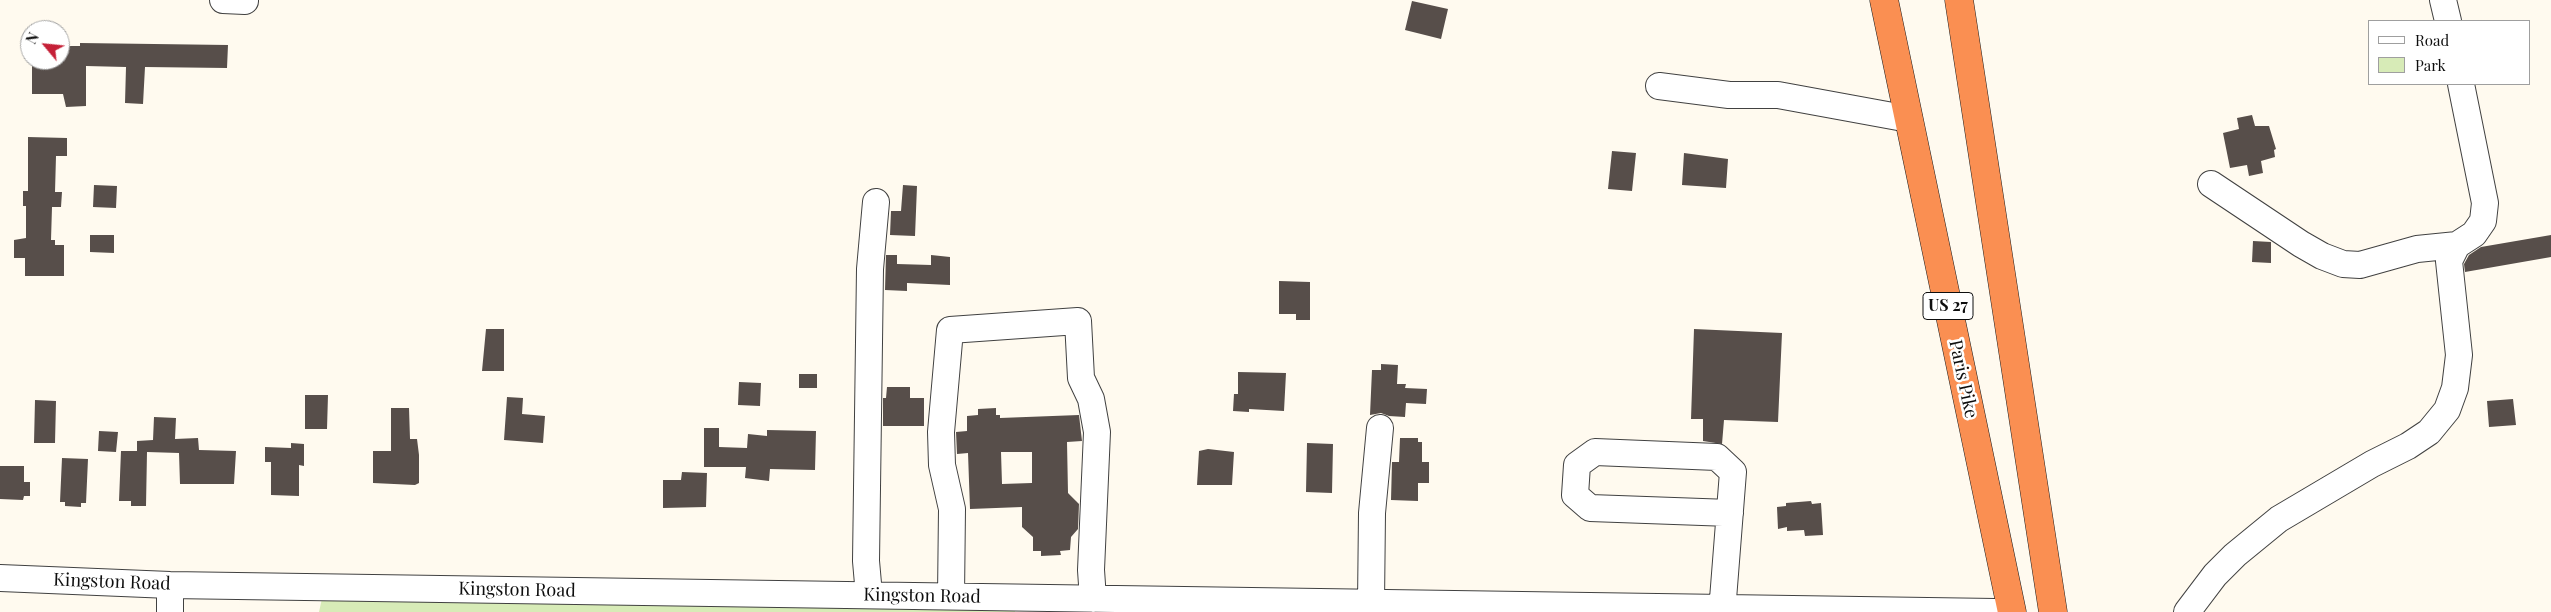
<!DOCTYPE html>
<style>
body{margin:0}
#map{position:relative;width:2551px;height:612px;overflow:hidden;background:#fffaef;font-family:"Playfair Display",serif}
canvas{display:block}
.legend{position:absolute;left:2368px;top:20px;width:162px;height:65px;box-sizing:border-box;background:#fff;border:1px solid #9f9f9f;margin:0;padding:6px 9px;list-style:none;font-size:15px;color:#0e0e0e}
.legend li{display:flex;align-items:center;gap:10px;height:25px}
.legend b{width:25px;border:1px solid #9f9f9f}
.north{position:absolute;left:20px;top:20px;width:50px;height:50px;box-sizing:border-box;background:#fff;border:1px solid #9f9f9f;border-radius:50%;rotate:298deg;font-size:14px;font-weight:700;line-height:20px;text-align:center;color:#0e0e0e}
.north::after{content:'';display:block;margin:auto;width:18px;height:22px;background:#c52037;clip-path:polygon(50% 0,100% 100%,50% 72%,0 100%)}
</style>
<div id="map">
<canvas width="2551" height="612"></canvas>
<ul class="legend">
<li><b style="height:6px;background:#fff"></b>Road</li>
<li><b style="height:14px;background:#d7ebb7"></b>Park</li>
</ul>
<div class="north">N</div>
</div>
<script>
const context = document.querySelector('canvas').getContext('2d');
context.lineJoin = 'round';
function fill(path, color) {
  context.fillStyle = color;
  context.fill(path, 'evenodd');
}
function shape(rows) {
  const path = new Path2D();
  for (const r of rows) {
    path.moveTo(r[0], r[1]);
    for (let i = 2; i < r.length; i += 2) path.lineTo(r[i], r[i + 1]);
  }
  return path;
}
function trace(path, color, width, dash) {
  context.strokeStyle = color;
  context.lineWidth = width;
  context.lineCap = dash ? 'butt' : 'round';
  context.setLineDash(dash || []);
  context.stroke(path);
}
function write(font, color, halo, rows, align = 'center') {
  context.font = font + ' "Playfair Display",serif';
  context.lineWidth = 5;
  context.setLineDash([]);
  context.textBaseline = 'middle';
  context.strokeStyle = halo;
  context.fillStyle = color;
  for (const [text, x, y, turn = 0] of rows) {
    context.save();
    context.translate(x, y);
    context.rotate((+turn || 0) * Math.PI / 180);
    context.textAlign = isNaN(turn) ? turn : align;
    if (halo) context.strokeText(text, 0, 0);
    context.fillText(text, 0, 0);
    context.restore();
  }
}
const green = shape([
 [323,594,1015,608,1015,612,319,612]
]);
const building = shape([
 [1412,1,1448,9,1441,39,1405,30],
 [80,43,228,45,227,68,145,67,143,104,125,103,126,67,86,66,86,106,66,107,63,94,32,94,32,60,60,60,60,46,80,46],
 [2252,115,2255,126,2269,126,2276,149,2274,150,2275,157,2261,161,2263,173,2249,176,2247,165,2230,168,2223,133,2239,129,2237,118],
 [28,137,67,138,67,156,56,156,55,192,62,192,61,207,52,207,51,240,55,240,55,245,64,245,64,276,25,276,25,258,14,258,14,240,26,238,26,206,23,206,23,191,28,191],
 [1612,151,1636,153,1632,191,1608,189],
 [1684,153,1728,159,1726,188,1682,185],
 [94,185,117,186,116,208,93,207],
 [903,185,917,186,915,236,890,235,891,211,901,211],
 [90,235,114,235,114,253,90,252],
 [2551,235,2551,257,2465,272,2464,264,2469,255,2481,247],
 [2253,241,2271,242,2271,263,2252,262],
 [886,255,897,255,897,264,931,265,931,255,950,257,950,285,907,283,907,291,885,290],
 [1279,281,1310,282,1310,320,1296,320,1296,314,1279,314],
 [486,329,504,329,504,371,482,371],
 [1694,329,1782,333,1778,422,1724,420,1722,444,1703,441,1703,419,1691,419],
 [1381,364,1398,365,1397,384,1406,384,1405,388,1427,389,1426,404,1406,403,1405,417,1389,416,1381,413,1370,415,1372,370,1381,370],
 [1238,372,1286,373,1284,411,1249,409,1249,412,1233,411,1234,394,1238,394],
 [799,374,817,374,817,388,799,388],
 [739,382,761,383,760,406,738,405],
 [887,387,910,387,910,398,924,398,924,426,883,426,883,398,886,398],
 [305,395,328,395,327,429,305,429],
 [507,397,523,398,522,414,545,416,543,443,504,440],
 [2513,399,2516,425,2489,427,2487,401],
 [35,400,56,401,55,443,34,443],
 [391,408,409,408,410,439,417,439,419,455,419,483,415,485,373,483,373,451,391,451],
 [996,408,996,415,1000,415,1000,418,1079,415,1082,441,1067,442,1068,493,1079,504,1078,529,1071,537,1070,550,1060,551,1061,555,1041,556,1041,551,1033,551,1033,537,1022,527,1022,507,970,509,968,453,957,454,956,432,967,431,967,416,978,415,978,409],
 [1001,452,1032,452,1032,483,1002,484],
 [154,417,176,418,175,439,198,438,199,450,236,451,234,484,180,484,179,453,147,452,146,506,131,506,131,501,119,501,121,451,137,451,137,441,153,440],
 [704,428,719,428,719,447,747,448,748,434,767,436,767,430,816,431,815,470,770,469,769,481,745,478,746,467,704,467],
 [99,431,118,432,116,452,98,451],
 [1400,438,1418,438,1418,442,1422,442,1422,462,1429,462,1429,483,1418,483,1418,501,1391,500,1392,462,1399,462],
 [291,443,304,444,304,466,299,465,299,496,271,495,271,462,265,462,265,447,291,448],
 [1307,443,1333,444,1332,493,1306,492],
 [1208,449,1234,452,1232,485,1197,485,1199,451],
 [62,458,88,459,86,503,81,503,81,507,65,506,65,502,60,502],
 [0,466,24,466,24,482,30,482,30,496,24,496,23,500,0,499],
 [682,472,707,473,706,507,663,508,663,480,681,480],
 [1811,501,1812,504,1821,503,1823,535,1805,536,1804,530,1787,531,1787,527,1778,529,1777,507,1786,506,1786,503]
]);
const minor = shape([
 [223,0,245,1],
 [2443,0,2448,21],
 [1659,86,1729,95,1778,95,1909,119],
 [2211,184,2301,244,2322,256,2343,264,2360,265,2417,249,2457,245,2474,234,2483,221,2485,203,2461,84],
 [0,578,170,585,1995,612],
 [869,595,866,561,870,269,876,202],
 [951,596,952,509,942,465,941,432,950,330,1078,321,1081,378,1091,399,1097,432,1091,570,1093,599],
 [1371,603,1372,513,1380,428],
 [170,612,170,585],
 [1722,612,1733,472,1717,457,1595,452,1577,465,1575,495,1590,508,1730,513],
 [2187,612,2215,575,2235,555,2279,519,2372,464,2408,446,2429,432,2447,410,2455,388,2459,355,2449,261,2457,245]
]);
const highway = shape([
 [1884,0,2012,612],
 [1959,0,2053,612]
]);
const shields = [
 [1948,306,50]
];
const shieldNames = [
 ["US 27",1948,306]
];
const streetNames = [
 ["Paris Pike",1963,379,78],
 ["Kingston Road",112,582,2],
 ["Kingston Road",517,590,1],
 ["Kingston Road",922,596,1]
];
fill(green, '#d7ebb7');
fill(building, '#574e4a');
trace(minor, '#414141', 28);
trace(highway, '#1f1f1f', 29);
trace(minor, '#fff', 26);
trace(highway, '#fa8f52', 28);
for (const [x, y, w] of shields) {
  const box = new Path2D();
  box.roundRect(x - w / 2, y - 13.5, w, 27, 4);
  context.fillStyle = '#fff';
  context.fill(box);
  trace(box, '#0e0e0e', 1);
}
write('bold 16px', '#0e0e0e', null, shieldNames);
write('18px', '#0e0e0e', '#fff', streetNames);
</script>
